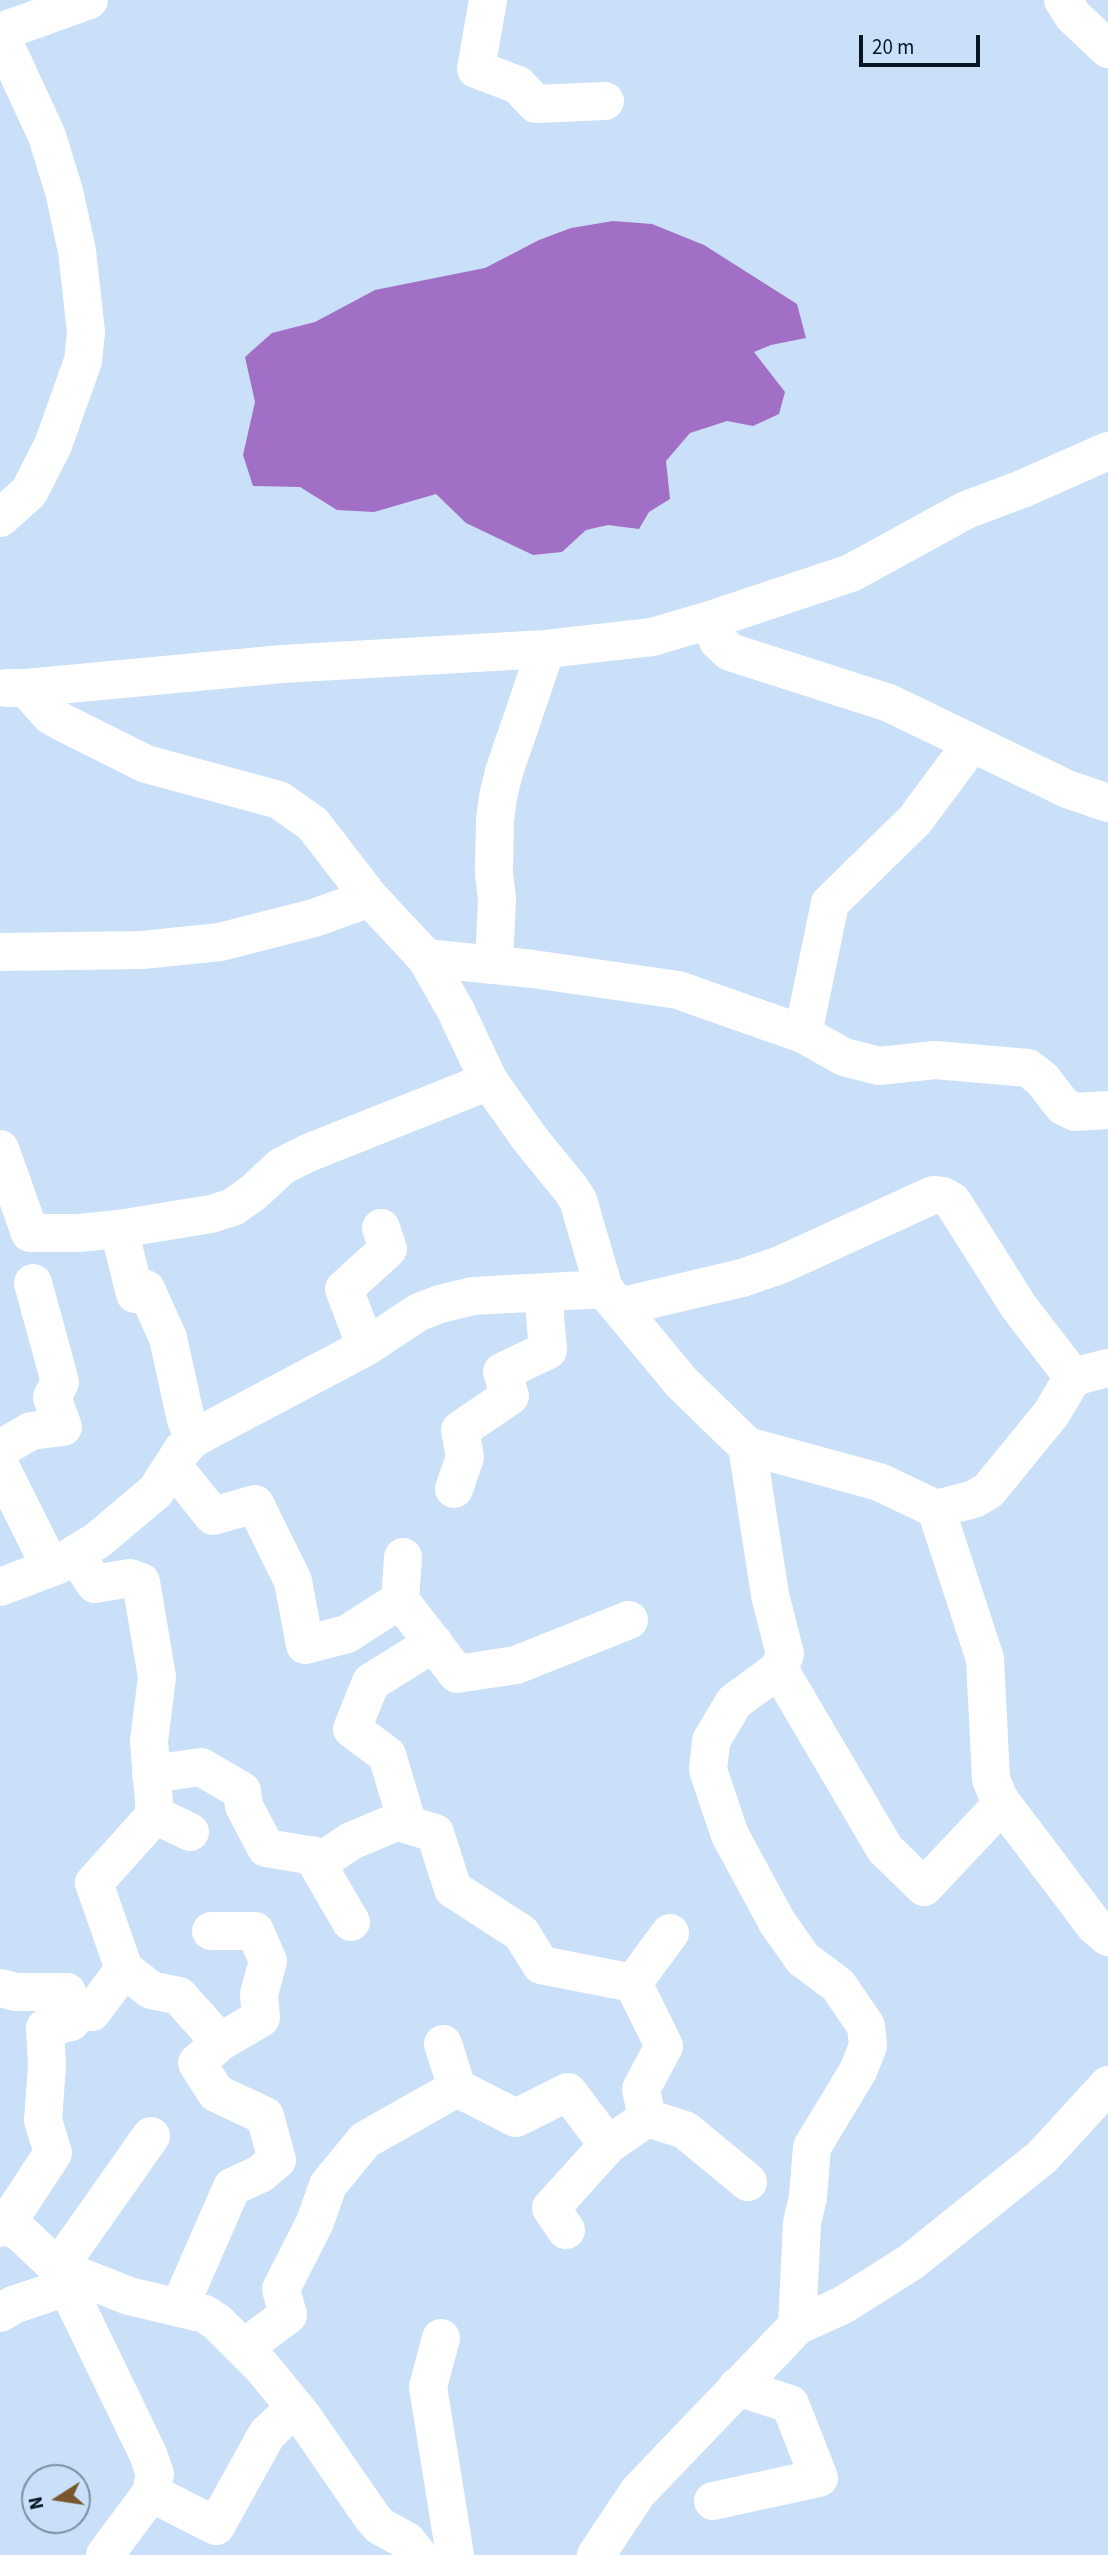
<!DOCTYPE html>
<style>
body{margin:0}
#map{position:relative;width:1108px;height:2555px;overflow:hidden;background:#cae0f8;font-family:"Source Sans 3",sans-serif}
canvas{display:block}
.north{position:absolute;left:21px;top:2464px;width:70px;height:70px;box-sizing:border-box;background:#cae0f8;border:2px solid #7c8fa3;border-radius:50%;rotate:258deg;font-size:19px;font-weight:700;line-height:28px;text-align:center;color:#081624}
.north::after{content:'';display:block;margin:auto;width:24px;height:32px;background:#78572e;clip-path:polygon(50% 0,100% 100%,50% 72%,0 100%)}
.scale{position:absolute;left:859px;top:35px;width:121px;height:32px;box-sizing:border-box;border:4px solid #081624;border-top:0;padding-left:9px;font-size:21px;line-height:24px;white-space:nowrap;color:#081624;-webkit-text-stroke:5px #cae0f8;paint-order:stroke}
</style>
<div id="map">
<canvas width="1108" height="2555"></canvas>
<div class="north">N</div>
<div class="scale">20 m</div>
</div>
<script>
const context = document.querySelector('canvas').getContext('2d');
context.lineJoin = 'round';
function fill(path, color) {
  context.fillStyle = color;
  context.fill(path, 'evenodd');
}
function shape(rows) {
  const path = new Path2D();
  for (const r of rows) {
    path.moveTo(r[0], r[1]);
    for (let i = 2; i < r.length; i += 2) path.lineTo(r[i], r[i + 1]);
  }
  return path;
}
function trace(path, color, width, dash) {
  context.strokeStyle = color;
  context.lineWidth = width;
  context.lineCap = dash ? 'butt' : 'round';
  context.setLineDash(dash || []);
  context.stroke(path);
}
const water = shape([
 [613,221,652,224,704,245,797,304,806,338,771,345,754,352,785,392,779,414,753,426,727,421,690,433,666,461,670,499,649,512,639,529,608,525,586,530,562,552,533,555,466,523,436,494,374,512,337,510,300,487,253,486,243,455,255,402,245,357,272,333,315,322,375,290,485,268,539,240,571,228]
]);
const street = shape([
 [488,0,476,69,518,85,536,104,605,101],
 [1063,0,1073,16,1108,49],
 [0,32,89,0],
 [0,34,47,136,64,191,77,251,86,332,83,361,53,445,29,492,0,518],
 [710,620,718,641,730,652,889,703,1067,789,1108,803],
 [6,688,26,688,282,664,546,649,652,637,710,620,851,573,966,510,1022,489,1108,451],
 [26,688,50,715,60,721,146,764,279,800,313,824,370,898,426,958,456,1011,489,1081,530,1139,570,1188,578,1200,604,1289,682,1383,747,1446,770,1595,785,1654,779,1669,734,1702,711,1741,708,1770,730,1835,777,1922,803,1959,838,1985,866,2026,868,2046,858,2071,812,2147,808,2197,802,2223,797,2326],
 [0,952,142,950,220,942,314,918,370,898],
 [426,958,533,969,678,990,803,1034,844,1057,879,1066,935,1060,1028,1068,1042,1079,1063,1106,1075,1112,1108,1110],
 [494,965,497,899,494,873,495,820,498,797,504,772,546,649],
 [803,1034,830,903,915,820,972,743],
 [0,1149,30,1233,78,1233,119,1229,211,1214,233,1207,254,1192,282,1166,308,1153,489,1081],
 [119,1229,135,1294,146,1289,168,1338,186,1420,194,1438],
 [619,1307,742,1278,780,1265,933,1195,943,1196,952,1201,1019,1307,1073,1377],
 [366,1347,344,1289,388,1249,381,1228],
 [747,1446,879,1482,936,1509,974,1499,988,1491,1051,1414,1073,1377,1108,1368],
 [0,1449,31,1431,63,1427,52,1397,60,1382,33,1283],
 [0,1466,51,1568],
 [173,1466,213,1516,255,1504,293,1581,305,1645,347,1634,400,1600],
 [454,1489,465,1457,460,1430,510,1396,502,1372,548,1350,543,1293],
 [936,1509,985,1659,991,1779,999,1799,1095,1926,1108,1937],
 [75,1554,95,1584,130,1578,141,1582,157,1677,149,1741,155,1815,190,1832],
 [403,1557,400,1600,457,1674,516,1665,629,1620],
 [0,1587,58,1565,98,1540,156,1491,183,1449,194,1438,366,1347,419,1312,440,1304,473,1296,604,1289],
 [434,1643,371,1682,352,1729,387,1755,408,1825,435,1833,453,1889,521,1933,541,1965,633,1983,670,1933],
 [779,1669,885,1849,924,1887,1002,1804],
 [151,1774,201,1767,242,1791,244,1806,266,1848,326,1858,351,1841,406,1818],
 [312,1855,351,1922],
 [124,1969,151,1990,179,1996,220,2042],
 [633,1983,664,2046,641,2089,647,2118],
 [0,1988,16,1992,67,1992,71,2022,45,2028,47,2066,43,2120,53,2153,7,2223,0,2228],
 [69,2012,92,2012,124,1969,94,1883,155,1815],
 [443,2044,457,2088,516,2118,568,2092,608,2145],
 [151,2136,58,2268,129,2296,205,2314,217,2322,262,2367,303,2417,372,2517,380,2526,407,2541,418,2555],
 [0,2218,23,2235,58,2268,148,2454,155,2474,151,2493,105,2555],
 [566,2230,551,2208,608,2145,647,2118,685,2130,748,2182],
 [179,2308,232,2187,260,2174,277,2160,265,2116,216,2093,197,2063,220,2042,261,2018,259,1994,268,1961,255,1931,211,1931],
 [0,2313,13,2305,67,2287],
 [441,2338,428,2387,455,2555],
 [245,2347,288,2315,281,2289,315,2222,328,2185,365,2140,457,2088],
 [151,2493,216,2526,267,2434,295,2408],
 [713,2501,819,2478,790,2404,737,2387],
 [596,2555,638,2492,797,2326,843,2305,911,2262,1042,2157,1108,2085]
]);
fill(water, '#a26fc6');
trace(street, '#fff', 38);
</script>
